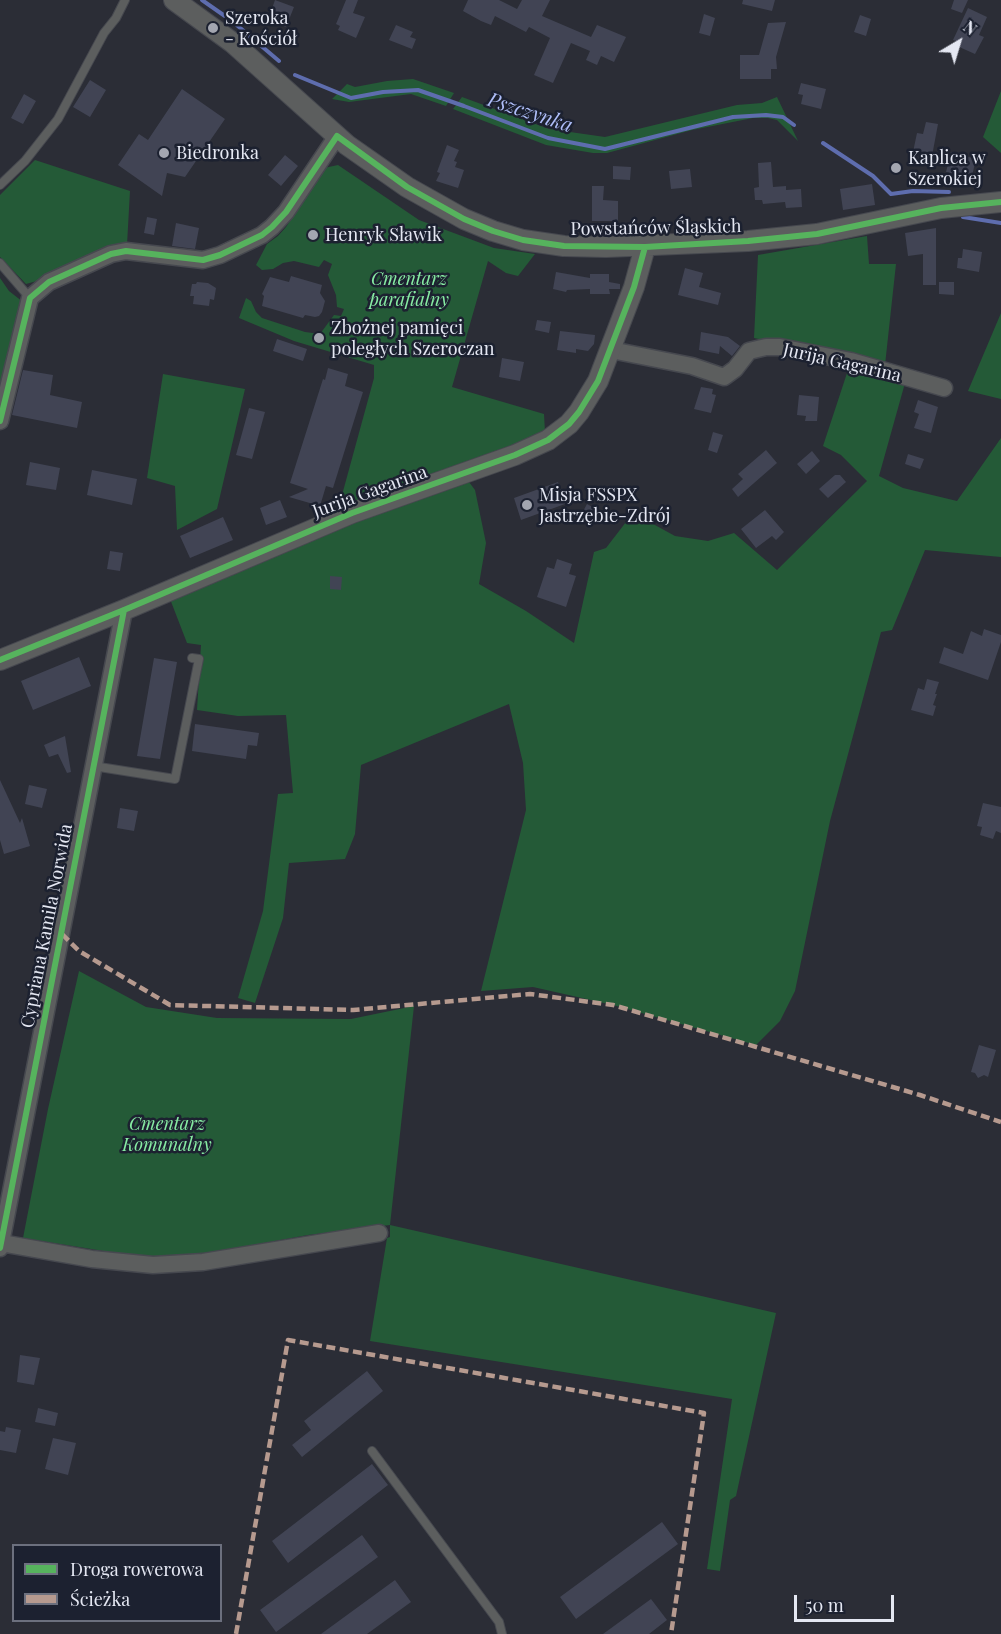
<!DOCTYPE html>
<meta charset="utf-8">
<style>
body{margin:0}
#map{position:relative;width:1001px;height:1634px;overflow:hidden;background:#2b2d36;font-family:"Playfair Display",serif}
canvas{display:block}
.legend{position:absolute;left:12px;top:1544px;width:210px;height:78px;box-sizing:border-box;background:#1c2130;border:2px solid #6c707e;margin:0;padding:8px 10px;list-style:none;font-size:18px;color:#e4e7f2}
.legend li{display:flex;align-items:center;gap:12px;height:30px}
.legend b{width:30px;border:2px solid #6c707e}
.north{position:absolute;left:929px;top:12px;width:60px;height:60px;-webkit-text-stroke:4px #1c2130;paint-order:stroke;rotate:38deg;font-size:16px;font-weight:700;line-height:24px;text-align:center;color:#e4e7f2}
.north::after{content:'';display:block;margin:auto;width:21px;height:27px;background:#e4e7f2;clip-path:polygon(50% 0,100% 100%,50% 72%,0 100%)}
.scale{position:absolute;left:794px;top:1595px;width:100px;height:27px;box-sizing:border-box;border:3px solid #e4e7f2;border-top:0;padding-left:8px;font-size:18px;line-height:21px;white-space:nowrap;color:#e4e7f2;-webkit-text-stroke:4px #1c2130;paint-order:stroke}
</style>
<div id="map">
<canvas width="1001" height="1634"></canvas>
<ul class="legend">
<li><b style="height:8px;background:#56b35d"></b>Droga rowerowa</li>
<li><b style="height:8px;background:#b69a8f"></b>Ścieżka</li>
</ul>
<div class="north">N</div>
<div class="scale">50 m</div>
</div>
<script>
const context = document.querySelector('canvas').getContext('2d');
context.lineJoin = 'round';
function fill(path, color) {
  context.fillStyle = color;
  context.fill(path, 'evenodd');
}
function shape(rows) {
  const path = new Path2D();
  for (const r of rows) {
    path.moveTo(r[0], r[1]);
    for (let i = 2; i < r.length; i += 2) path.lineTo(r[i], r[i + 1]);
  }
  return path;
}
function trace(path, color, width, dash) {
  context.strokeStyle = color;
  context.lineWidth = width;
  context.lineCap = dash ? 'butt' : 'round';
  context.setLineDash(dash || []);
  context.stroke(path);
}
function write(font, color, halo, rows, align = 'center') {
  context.font = font + ' "Playfair Display",serif';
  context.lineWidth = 5;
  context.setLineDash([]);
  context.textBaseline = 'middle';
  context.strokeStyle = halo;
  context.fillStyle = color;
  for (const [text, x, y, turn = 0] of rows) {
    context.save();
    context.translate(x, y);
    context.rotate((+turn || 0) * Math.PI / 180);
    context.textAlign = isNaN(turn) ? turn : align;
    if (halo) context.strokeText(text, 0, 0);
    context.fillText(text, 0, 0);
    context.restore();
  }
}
const green = shape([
 [413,79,454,93,446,106,411,94,349,102,332,99,347,84,355,87,387,81],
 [1001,91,1001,153,983,137],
 [462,97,549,129,605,137,737,105,762,103,777,97,798,141,777,120,768,118,753,118,692,130,607,153,593,153,546,145,453,109],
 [35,160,130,191,127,245,44,279,26,284,0,257,0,195],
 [338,165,419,220,494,248,535,254,518,276,506,273,488,261,452,387,544,414,545,432,524,444,339,506,374,378,374,365,294,341,239,318,246,298,251,301,256,312,262,318,305,332,320,334,334,315,341,316,344,309,337,307,336,295,328,275,332,264,324,260,319,267,294,261,283,263,273,269,262,270,256,265,267,244,278,236,286,227,324,168],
 [867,236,869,264,896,264,885,365,754,338,758,255],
 [0,278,9,291,23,302,0,403],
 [1001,313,1001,399,968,391],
 [849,367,905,383,879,476,903,488,957,501,1001,438,1001,557,925,550,892,630,881,632,830,821,795,991,780,1021,756,1045,613,1005,533,987,481,991,526,810,523,763,509,704,361,765,355,834,345,859,289,863,283,918,255,1003,238,998,263,911,278,794,293,793,286,715,238,716,197,710,201,645,187,643,170,599,331,529,469,482,475,490,486,543,479,584,526,611,574,643,594,552,606,548,633,513,675,536,708,541,734,533,777,570,867,481,841,455,823,446],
 [163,374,245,389,217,509,177,530,175,486,147,478],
 [79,971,146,1007,217,1018,351,1019,414,1006,390,1225,776,1313,736,1496,730,1500,720,1571,707,1569,732,1399,370,1341,387,1238,390,1237,390,1225,308,1235,198,1255,159,1257,122,1254,23,1238,48,1109]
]);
const stream = shape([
 [202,0,232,21,279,61],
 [295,75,351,98,383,92,418,90,464,106,548,138,605,149,733,117,766,115,783,117,794,125],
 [823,143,873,176,891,194,913,191,949,192],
 [963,217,1001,223]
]);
const building = shape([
 [275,0,294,7,286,27,268,20],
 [346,0,358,0,353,13,365,17,356,38,338,30,340,26,336,24],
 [468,0,499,0,517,9,522,0,550,0,542,16,591,37,597,25,626,37,614,62,601,56,597,65,586,60,590,51,571,43,553,83,534,75,550,38,529,27,526,32,495,16,491,25,481,21,463,11],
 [743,0,775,0,772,11,742,4],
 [954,0,968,0,962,13,951,9],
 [968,8,987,17,979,35,984,37,975,54,957,46,959,42,953,40],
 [704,14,715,18,710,36,699,33],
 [860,15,871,19,866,36,854,32],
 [786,22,776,57,777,69,771,69,771,79,740,79,740,55,759,55,768,23],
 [396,25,413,32,410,37,416,39,412,49,389,40],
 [90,80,106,90,90,117,73,107],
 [801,83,826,89,821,109,801,104,803,95,798,94],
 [182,89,225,119,185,177,167,173,162,196,118,165,139,134,148,140],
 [24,94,36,101,23,124,11,118],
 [926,122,938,124,932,156,913,152,917,133,923,134],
 [447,145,459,150,454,161,457,162,455,167,464,170,458,188,436,181,440,173,437,172],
 [951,152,976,159,972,176,966,174,965,177,946,172],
 [285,155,298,166,281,186,268,175],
 [771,162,773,187,786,186,786,190,801,189,802,207,786,208,785,202,763,204,762,200,755,200,754,188,759,187,758,163],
 [613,166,631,167,630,180,613,179],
 [690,169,692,187,671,189,669,171],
 [872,184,875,205,843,210,840,189],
 [592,186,604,186,603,200,618,201,618,221,592,221],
 [147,217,157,219,154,235,144,233],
 [176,223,199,228,195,249,172,246],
 [936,228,936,285,923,285,923,254,908,256,905,233],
 [963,249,982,252,979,272,957,268,958,258,962,258],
 [685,268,703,273,699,287,721,293,718,305,678,295],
 [556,272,590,278,590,274,609,274,609,282,620,284,620,289,609,289,610,294,590,294,590,289,567,290,566,292,553,289],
 [291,276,322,285,320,293,325,301,322,312,319,316,315,317,305,315,303,318,262,306,264,296,262,294,270,277,289,282],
 [197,282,208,283,216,288,214,300,210,299,209,306,193,304,194,296,190,296,192,284,196,284],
 [939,282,954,282,954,295,939,294],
 [537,320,551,322,549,333,535,330],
 [560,331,595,335,594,344,588,351,576,349,576,353,557,350],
 [701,332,728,337,740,346,732,356,720,346,719,354,699,350],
 [277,339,307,349,303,361,273,351],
 [502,358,524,362,520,381,499,377],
 [328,368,348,374,345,386,363,392,333,488,326,486,320,506,289,497,308,489,290,483,323,379,325,380],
 [23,370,53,375,50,395,82,402,77,428,12,415],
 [701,387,713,389,712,394,716,395,711,413,694,409],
 [799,395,819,397,817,421,805,421,806,416,797,415],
 [918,400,938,407,931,433,914,428,919,414,914,412],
 [249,408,265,412,252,459,236,455],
 [713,432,723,435,717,453,708,450],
 [766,450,777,463,738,497,732,489,743,479,738,474],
 [812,451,820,461,806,474,797,464],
 [908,454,924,459,920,469,905,464],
 [30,462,60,468,56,490,26,485],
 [92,470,137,479,132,505,87,495],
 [835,475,840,475,846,482,828,498,819,489],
 [558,482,565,504,521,520,514,498],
 [280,500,287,517,266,525,260,508],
 [587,504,596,509,590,522,580,517],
 [765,510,784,532,776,540,772,536,756,548,741,529],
 [223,517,233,540,190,558,180,536],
 [110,551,123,553,120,571,107,569],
 [557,559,572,564,569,574,576,576,566,607,537,597,547,567,554,569],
 [330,576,342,577,341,590,330,589],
 [984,629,1001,635,1001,642,988,680,939,663,944,647,963,654,971,631,982,636],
 [79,657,91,686,33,710,21,681],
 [154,658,177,662,160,759,137,756],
 [927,679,939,682,935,694,937,694,933,705,936,706,933,716,911,710,918,688,924,690],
 [195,724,259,733,257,746,248,745,246,759,192,751],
 [65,736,71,772,67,773,58,754,49,757,44,745],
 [0,780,20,823,22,818,30,846,4,854,0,840],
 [29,785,47,789,42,808,25,804],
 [983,803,1001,807,1001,833,996,831,993,839,980,835,982,827,977,826],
 [120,808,138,811,134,831,117,828],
 [979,1045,996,1050,988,1077,984,1075,978,1078,975,1073,971,1072],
 [20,1355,40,1358,34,1385,17,1382],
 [367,1371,383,1391,302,1457,292,1445,311,1430,304,1421],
 [38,1408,58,1413,55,1426,35,1422],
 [6,1427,21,1430,16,1453,0,1450,0,1431,5,1432],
 [53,1438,76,1443,68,1475,45,1469],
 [372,1464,388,1485,288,1563,272,1541],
 [662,1522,678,1544,576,1619,560,1597],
 [362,1535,378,1557,276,1632,260,1610],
 [395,1580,411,1602,367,1634,321,1634],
 [651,1599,667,1620,649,1634,603,1634]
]);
const service = shape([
 [0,185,25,161,58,119,104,33,116,18,125,0],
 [0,263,30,298],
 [93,766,175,779,199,659,192,658],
 [372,1451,499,1622,502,1634]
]);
const minor = shape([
 [611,350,692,366,724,377,735,369,749,351,766,347,780,347,851,361,944,388],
 [0,421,30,298,49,282,111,254,126,251,203,260,220,255,262,235,272,227,286,212,337,136],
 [1,1243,92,1259,153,1265,203,1262,379,1233],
 [0,1248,124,610]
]);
const tertiary = shape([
 [174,0,233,43,347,145,407,187,464,219,493,231,523,240,564,246,606,247,748,241,817,234,941,208,1001,202],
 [0,660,124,610,352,513,515,455,548,440,569,424,579,412,598,381,634,287,645,247]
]);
const quiet = shape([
 [62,934,79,951,170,1005,353,1010,530,994,613,1005,920,1095,1001,1122],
 [236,1634,288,1340,704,1413,671,1634]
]);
const cycleway = shape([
 [0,421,30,298,49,282,111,254,126,251,203,260,220,255,262,235,272,227,286,212,337,136,407,187,464,219,493,231,523,240,564,246,645,247,748,241,817,234,941,208,1001,202],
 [0,660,124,610,352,513,515,455,548,440,569,424,579,412,598,381,634,287,645,247],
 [0,1248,124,610]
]);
const markers = [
 [213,28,6,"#a3a6b0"],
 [164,153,6,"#a3a6b0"],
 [896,168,6,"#a3a6b0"],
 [313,235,6,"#a3a6b0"],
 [319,338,6,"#a3a6b0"],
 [527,505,6,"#a3a6b0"]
];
const poiNames = [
 ["Szeroka",225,18],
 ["- Kościół",225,39],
 ["Biedronka",176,153],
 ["Kaplica w",908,158],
 ["Szerokiej",908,179],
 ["Henryk Sławik",325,235],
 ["Zbożnej pamięci",331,328],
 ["poległych Szeroczan",331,349],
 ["Misja FSSPX",539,495],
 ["Jastrzębie-Zdrój",539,516]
];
const streetNames = [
 ["Powstańców Śląskich",656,228,-1],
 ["Jurija Gagarina",842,363,13],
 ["Jurija Gagarina",370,492,-20],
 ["Cypriana Kamila Norwida",47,926,-79]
];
const parkNames = [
 ["Cmentarz",409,279],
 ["parafialny",409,300],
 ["Cmentarz",167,1124],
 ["Komunalny",167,1145]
];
const waterNames = [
 ["Pszczynka",530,113,18]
];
fill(green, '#245a37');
trace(stream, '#5e6dae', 4);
fill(building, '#414454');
trace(service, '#46484f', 10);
trace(minor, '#46484f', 19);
trace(tertiary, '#46484f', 22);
trace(service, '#5c5e5e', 8);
trace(minor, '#5c5e5e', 16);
trace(tertiary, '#5c5e5e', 20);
trace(quiet, '#b69a8f', 4.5, [9, 4.5]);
trace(cycleway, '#56b35d', 6);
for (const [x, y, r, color] of markers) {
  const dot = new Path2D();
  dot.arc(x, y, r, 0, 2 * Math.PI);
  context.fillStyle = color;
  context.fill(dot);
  trace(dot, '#1c2130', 2);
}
write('18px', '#e4e7f2', '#1c2130', poiNames, 'left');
write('18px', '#e4e7f2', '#1c2130', streetNames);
write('italic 18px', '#87eca3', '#1c2130', parkNames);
write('italic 20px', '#aebdf8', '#1c2130', waterNames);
</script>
